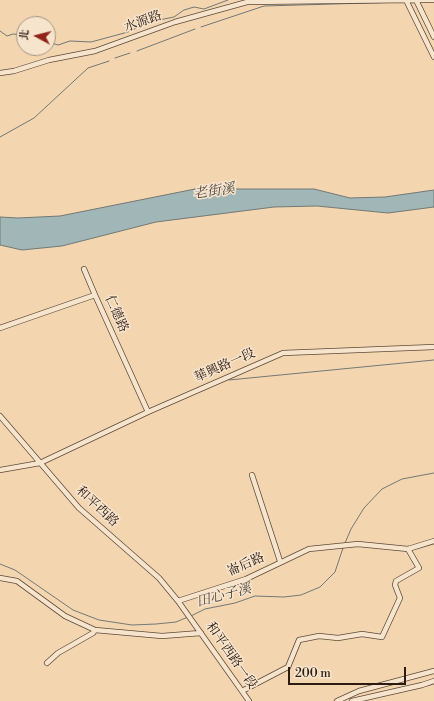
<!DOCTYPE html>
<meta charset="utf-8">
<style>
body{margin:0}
#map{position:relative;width:434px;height:701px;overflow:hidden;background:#f3d6b0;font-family:"Libre Bodoni","Noto Serif TC",serif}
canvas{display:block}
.north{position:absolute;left:16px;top:16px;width:40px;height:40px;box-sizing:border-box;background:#f7e4cc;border:1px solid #a69482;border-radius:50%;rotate:277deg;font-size:11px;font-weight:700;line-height:16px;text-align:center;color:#2c1b13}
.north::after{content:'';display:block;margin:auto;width:14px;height:18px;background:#8f2418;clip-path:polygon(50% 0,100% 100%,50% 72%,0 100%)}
.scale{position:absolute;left:288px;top:667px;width:118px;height:18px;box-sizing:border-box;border:2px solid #2c1b13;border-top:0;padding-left:5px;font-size:12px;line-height:14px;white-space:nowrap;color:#2c1b13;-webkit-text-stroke:3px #f7e4cc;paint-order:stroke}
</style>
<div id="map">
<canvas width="434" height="701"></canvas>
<div class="north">北</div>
<div class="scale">200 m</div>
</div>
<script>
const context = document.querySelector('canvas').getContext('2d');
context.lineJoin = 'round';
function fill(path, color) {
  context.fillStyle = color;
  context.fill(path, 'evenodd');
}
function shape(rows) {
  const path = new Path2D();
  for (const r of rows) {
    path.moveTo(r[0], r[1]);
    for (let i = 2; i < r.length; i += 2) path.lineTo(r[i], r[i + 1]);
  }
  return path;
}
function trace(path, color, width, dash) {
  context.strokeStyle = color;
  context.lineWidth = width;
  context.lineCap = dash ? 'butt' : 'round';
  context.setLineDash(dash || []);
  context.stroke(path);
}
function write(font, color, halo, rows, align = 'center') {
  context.font = font + ' "Libre Bodoni","Noto Serif TC",serif';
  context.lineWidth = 3;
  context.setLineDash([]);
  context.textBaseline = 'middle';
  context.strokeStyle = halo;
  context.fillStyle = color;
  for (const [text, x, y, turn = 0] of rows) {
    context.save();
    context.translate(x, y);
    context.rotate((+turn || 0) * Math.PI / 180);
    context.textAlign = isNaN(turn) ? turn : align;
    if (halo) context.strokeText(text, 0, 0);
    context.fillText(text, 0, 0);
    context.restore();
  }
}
const water = shape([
 [195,189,314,189,350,198,385,197,434,190,434,207,388,213,317,206,274,207,156,222,62,246,22,250,0,245,0,217,18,218,60,216,195,189]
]);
const stream = shape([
 [201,27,264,6,404,2],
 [0,31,7,36,13,34,24,35],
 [48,42,58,45,70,41,91,42,128,32,149,22,174,17,184,10,194,7,204,9,228,0],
 [137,51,195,29],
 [115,58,130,53],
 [0,137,34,118,88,68,109,61],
 [229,380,434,360],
 [345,543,351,529,364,508,382,489,402,479,434,473],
 [0,564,15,570,73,610,99,620,132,625,156,624,176,622,188,617],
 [191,616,205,609,235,603,255,596,284,597,301,595,320,587,335,572,343,548]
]);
const minor = shape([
 [406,0,434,57],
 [416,0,434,37],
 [418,0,434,0],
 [0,73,14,71,49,60,95,51,175,22,247,2,415,0],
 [84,269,95,295],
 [0,328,95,295,148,412],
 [0,416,79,508,159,578,178,601,249,701],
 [0,470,40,463,148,412,283,353,434,347],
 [252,475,280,561],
 [0,578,17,581,65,616,95,630,162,636,201,633],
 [178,601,246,579,309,549,358,544,408,549,434,541],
 [47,663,58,653,93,633,95,630],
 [242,691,288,667,299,640,319,636,338,638,362,634,382,637,400,598,395,585,396,581,419,568,408,549],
 [337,701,359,691,434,671],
 [352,701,422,685,434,681]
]);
const streetNames = [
 ["水源路",143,22,-20],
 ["仁德路",116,314,66],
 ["華興路一段",225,366,-24],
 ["和平西路",97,507,43],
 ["崙后路",246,565,-24],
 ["和平西路一段",231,656,55]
];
const waterNames = [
 ["老街溪",214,192,-8],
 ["田心子溪",224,596,-15]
];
fill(water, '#a1b6b7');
trace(water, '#727875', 1);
trace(stream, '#727875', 1);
trace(minor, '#5e4a3a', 6);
trace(minor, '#f7e4cc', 4.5);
write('13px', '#2c1b13', '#f7e4cc', streetNames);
write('italic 14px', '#4f4a44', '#f7e4cc', waterNames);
</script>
